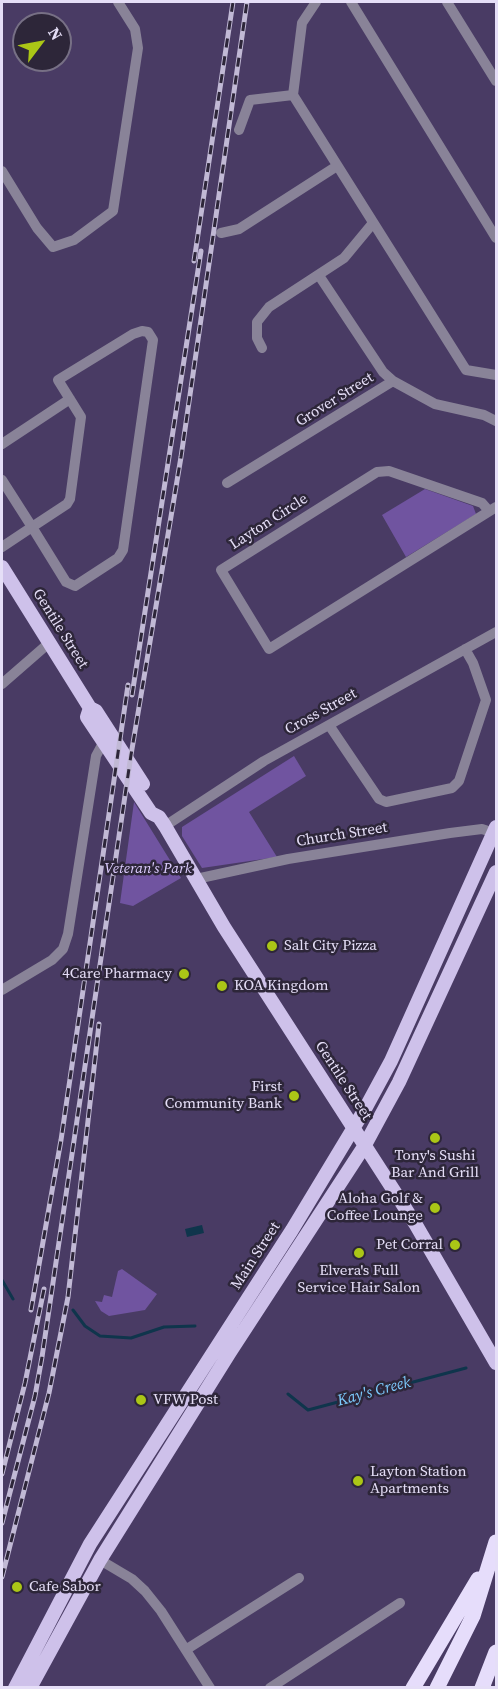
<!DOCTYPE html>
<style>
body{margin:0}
#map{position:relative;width:498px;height:1689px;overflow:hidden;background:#493b64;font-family:"Source Serif 4",serif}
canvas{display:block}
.frame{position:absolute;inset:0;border:3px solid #e5def7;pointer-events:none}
.north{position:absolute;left:12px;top:12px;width:60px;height:60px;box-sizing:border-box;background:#2d2639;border:2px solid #777085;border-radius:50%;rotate:58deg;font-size:16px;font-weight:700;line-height:24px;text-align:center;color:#e5def7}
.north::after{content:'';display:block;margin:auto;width:21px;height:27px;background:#abc616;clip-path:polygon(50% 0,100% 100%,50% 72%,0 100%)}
</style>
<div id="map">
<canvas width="498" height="1689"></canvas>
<div class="frame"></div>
<div class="north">N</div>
</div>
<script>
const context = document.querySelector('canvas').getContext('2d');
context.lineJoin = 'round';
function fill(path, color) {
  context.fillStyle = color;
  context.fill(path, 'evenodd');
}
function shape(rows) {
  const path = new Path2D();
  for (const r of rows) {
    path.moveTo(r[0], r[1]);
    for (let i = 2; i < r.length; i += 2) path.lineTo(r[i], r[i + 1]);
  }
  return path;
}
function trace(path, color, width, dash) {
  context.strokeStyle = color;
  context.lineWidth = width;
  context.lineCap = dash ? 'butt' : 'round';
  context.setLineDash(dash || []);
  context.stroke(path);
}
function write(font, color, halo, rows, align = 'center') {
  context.font = font + ' "Source Serif 4",serif';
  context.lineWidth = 5;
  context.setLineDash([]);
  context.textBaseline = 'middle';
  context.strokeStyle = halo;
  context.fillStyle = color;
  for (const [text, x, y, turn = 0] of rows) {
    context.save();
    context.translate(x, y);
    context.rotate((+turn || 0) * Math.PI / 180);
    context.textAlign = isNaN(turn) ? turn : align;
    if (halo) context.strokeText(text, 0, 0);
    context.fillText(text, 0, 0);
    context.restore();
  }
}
const green = shape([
 [425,489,473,506,476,514,406,557,382,515],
 [294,756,306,776,249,812,277,857,202,868,182,836,182,827],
 [134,802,181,878,133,906,120,903],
 [122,1269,157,1294,145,1310,109,1316,101,1311,95,1301,102,1302,104,1295,112,1297,118,1271]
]);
const water = shape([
 [202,1225,204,1233,187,1237,185,1229]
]);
const stream = shape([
 [2,1280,13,1299],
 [73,1310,85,1326,100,1336,131,1338,164,1327,195,1326],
 [288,1394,308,1410,466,1368]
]);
const minor = shape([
 [316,2,302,23,293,95,466,370,496,375],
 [351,2,496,238],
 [447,2,496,81],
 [239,130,250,100,293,95],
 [2,171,37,228,53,247,74,240,113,211,138,48,135,29,118,2],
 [221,233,239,229,337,166],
 [320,277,383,372,393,381],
 [262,348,257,338,257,322,269,307,344,258,373,223],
 [2,444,70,399],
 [2,480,32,527,66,582,75,586,118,558,123,550,153,340,148,332,142,331,133,334,58,380,81,417,70,499,67,504,32,527,2,547],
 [227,483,393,381,435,404,484,415,496,421],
 [489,511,482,503,389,471,377,472,221,570,269,649,496,507],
 [2,684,49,643],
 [329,725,379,799,386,802,452,788,459,781,486,700,473,663,465,649],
 [165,826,264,761,496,632],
 [196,879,288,859,450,833,482,829,494,833],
 [2,990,52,960,63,949,68,934,96,756,103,743],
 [100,1560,132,1579,145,1591,161,1611,210,1688],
 [187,1649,299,1578],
 [270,1688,400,1603]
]);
const major = shape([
 [2,567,90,708,96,711,143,784],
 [90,708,87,717,151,813,159,817,165,826,224,927,416,1225,496,1363],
 [15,1688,90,1544,292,1230,365,1109,391,1061,496,827],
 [30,1688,100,1560,230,1352,365,1145,399,1082,496,872]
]);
const highway = shape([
 [413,1688,478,1579],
 [437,1688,473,1616,496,1542],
 [482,1688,496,1652]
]);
const rail = shape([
 [194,261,233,2],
 [132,695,201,251],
 [31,1310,61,1140,128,685],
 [2,1474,25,1383,44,1289],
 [2,1523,35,1396,42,1357,131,755,181,457,247,2],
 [2,1577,49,1393,68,1297,99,1024]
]);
const markers = [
 [272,946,6,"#abc616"],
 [184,974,6,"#abc616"],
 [222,986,6,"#abc616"],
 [294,1096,6,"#abc616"],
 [435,1138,6,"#abc616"],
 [435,1208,6,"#abc616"],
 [455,1245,6,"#abc616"],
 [359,1253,6,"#abc616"],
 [141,1400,6,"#abc616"],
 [358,1481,6,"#abc616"],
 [17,1587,6,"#abc616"]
];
const streetNames = [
 ["Grover Street",335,400,-32],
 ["Layton Circle",269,522,-33],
 ["Gentile Street",60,629,58],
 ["Cross Street",321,712,-29],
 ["Church Street",342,835,-9],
 ["Gentile Street",343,1081,57],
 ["Main Street",256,1256,-57]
];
const parkNames = [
 ["Veteran's Park",148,869]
];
const poiNames = [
 ["Salt City Pizza",284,946],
 ["4Care Pharmacy",172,974,"right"],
 ["KOA Kingdom",234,986],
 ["First",282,1087,"right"],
 ["Community Bank",282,1104,"right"],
 ["Tony's Sushi",435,1156,"center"],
 ["Bar And Grill",435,1173,"center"],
 ["Aloha Golf &",423,1199,"right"],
 ["Coffee Lounge",423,1216,"right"],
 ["Pet Corral",443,1245,"right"],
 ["Elvera's Full",359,1271,"center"],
 ["Service Hair Salon",359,1288,"center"],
 ["VFW Post",153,1400],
 ["Layton Station",370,1472],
 ["Apartments",370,1489],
 ["Cafe Sabor",29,1587]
];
const waterNames = [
 ["Kay's Creek",374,1392,-15]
];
fill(green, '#7054a0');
fill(water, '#0f354c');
trace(stream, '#0f354c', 3);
trace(minor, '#898398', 10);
trace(major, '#cec1ea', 14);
trace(highway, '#e6ddfb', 15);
trace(rail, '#c1b9d5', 5);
trace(rail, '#2d2639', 3, [9]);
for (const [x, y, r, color] of markers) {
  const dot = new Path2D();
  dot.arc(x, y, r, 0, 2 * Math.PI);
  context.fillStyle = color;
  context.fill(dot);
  trace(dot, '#2d2639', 2);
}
write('15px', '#e5def7', '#2d2639', streetNames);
write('italic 15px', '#ddcdff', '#2d2639', parkNames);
write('15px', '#e5def7', '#2d2639', poiNames, 'left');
write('italic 16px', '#7cc9fc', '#2d2639', waterNames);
</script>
